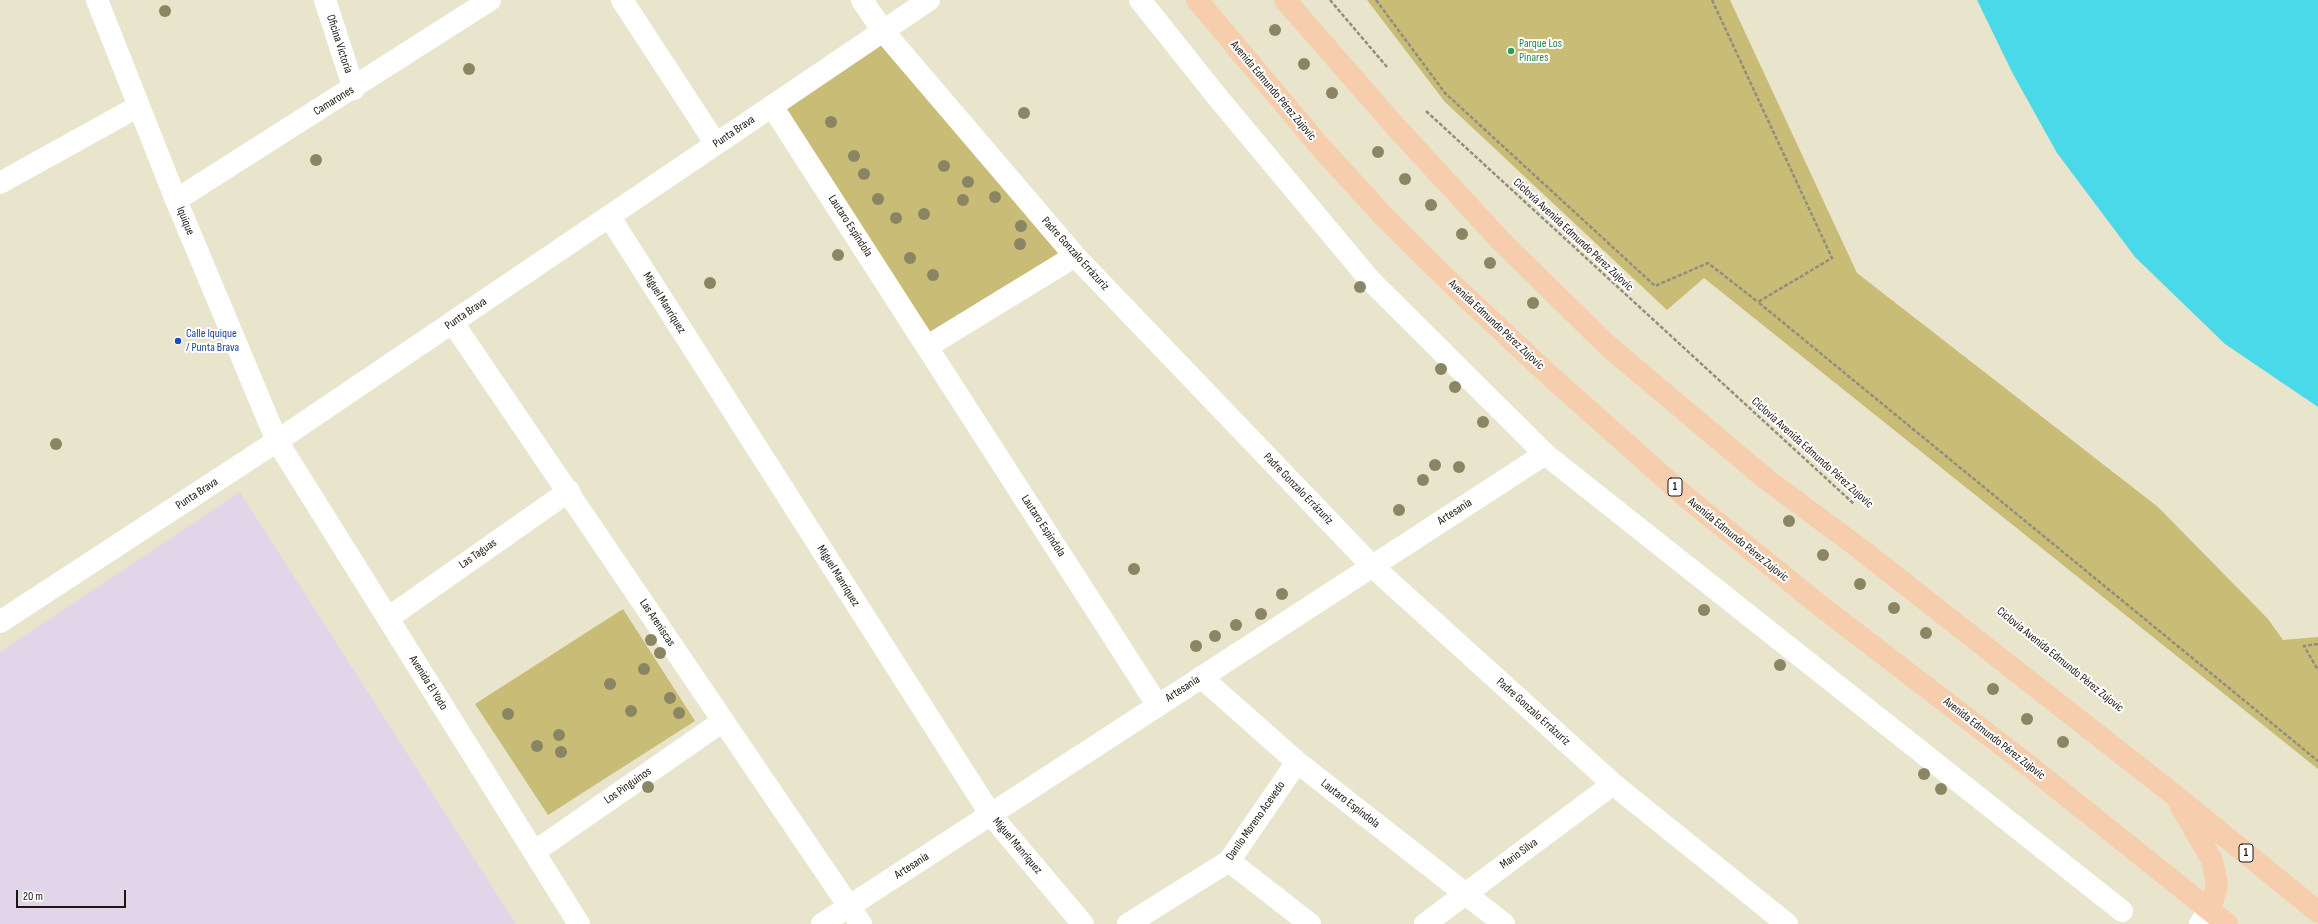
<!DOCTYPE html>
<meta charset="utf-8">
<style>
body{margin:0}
#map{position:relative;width:2318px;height:924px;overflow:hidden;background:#e9e5cd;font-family:"Sofia Sans Condensed",sans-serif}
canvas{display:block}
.scale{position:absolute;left:16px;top:890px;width:110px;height:18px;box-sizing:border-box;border:2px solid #1a1810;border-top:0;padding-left:5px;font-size:12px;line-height:14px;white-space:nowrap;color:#1a1810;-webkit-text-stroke:3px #fff;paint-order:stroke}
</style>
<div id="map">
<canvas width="2318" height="924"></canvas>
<div class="scale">20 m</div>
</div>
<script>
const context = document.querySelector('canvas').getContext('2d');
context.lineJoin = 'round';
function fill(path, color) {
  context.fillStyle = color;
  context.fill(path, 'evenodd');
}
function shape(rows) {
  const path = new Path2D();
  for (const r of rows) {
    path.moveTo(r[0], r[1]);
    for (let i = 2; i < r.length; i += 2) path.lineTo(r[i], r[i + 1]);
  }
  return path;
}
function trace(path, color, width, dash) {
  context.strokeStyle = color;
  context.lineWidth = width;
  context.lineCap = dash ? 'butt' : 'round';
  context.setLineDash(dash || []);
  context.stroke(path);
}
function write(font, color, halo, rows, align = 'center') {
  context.font = font + ' "Sofia Sans Condensed",sans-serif';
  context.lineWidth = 4;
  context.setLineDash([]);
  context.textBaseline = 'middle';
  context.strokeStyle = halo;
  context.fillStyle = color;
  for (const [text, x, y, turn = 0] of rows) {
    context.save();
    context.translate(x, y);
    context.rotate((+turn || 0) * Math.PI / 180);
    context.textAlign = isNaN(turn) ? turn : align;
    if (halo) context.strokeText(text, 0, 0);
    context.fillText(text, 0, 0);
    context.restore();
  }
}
const industrial = shape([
 [240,492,516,924,0,924,0,652]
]);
const green = shape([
 [1367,0,1730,0,1857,273,2158,507,2268,619,2283,640,2318,637,2318,769,1704,278,1667,310,1445,102],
 [883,31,1075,256,928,346,772,106],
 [623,609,695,721,548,815,475,704]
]);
const water = shape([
 [1977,0,2318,0,2318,407,2225,344,2135,257,2057,153,2013,74]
]);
const path = shape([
 [1330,0,1387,67],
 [1376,0,1445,93,1655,286,1708,263,1758,302],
 [1712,0,1832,258,1758,302,2318,761],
 [1426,111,1854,504],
 [2318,644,2304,646,2318,670]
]);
const minor = shape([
 [97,0,176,200,277,441,579,924],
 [325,0,354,89],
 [622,0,716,144],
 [862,0,883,31,1075,256,1372,566,1613,784,1787,924],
 [1140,0,1219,99,1370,280,1545,454,2122,911],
 [772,106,1158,706],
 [0,183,139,106],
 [176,200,490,0],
 [609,216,991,815,1083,924],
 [453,323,861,924],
 [928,346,1075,256],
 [388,618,569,491],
 [0,622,277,441,929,0],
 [1201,677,1297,762,1504,924],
 [534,852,723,721],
 [1229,861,1310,924],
 [822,924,1545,454],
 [1128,924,1229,861,1297,762],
 [1425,924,1613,784],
 [2200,924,2210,910]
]);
const highway = shape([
 [1197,0,1323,150,1389,222,1451,283,1548,374,1686,497,1818,604,2033,769,2227,924],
 [1285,0,1395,126,1501,241,1608,346,1766,479,1859,548,2173,794,2318,912],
 [2181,807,2212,860,2217,885,2210,910]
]);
const trees = [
 [165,11],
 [1275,30],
 [1304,64],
 [469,69],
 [1332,93],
 [1024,113],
 [831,122],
 [1378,152],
 [854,156],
 [316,160],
 [944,166],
 [864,174],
 [1405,179],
 [968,182],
 [995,197],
 [878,199],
 [963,200],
 [1431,205],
 [924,214],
 [896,218],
 [1021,226],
 [1462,234],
 [1020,244],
 [838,255],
 [910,258],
 [1490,263],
 [933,275],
 [710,283],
 [1360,287],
 [1533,303],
 [1441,369],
 [1455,387],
 [1483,422],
 [56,444],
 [1435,465],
 [1459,467],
 [1423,480],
 [1399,510],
 [1789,521],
 [1823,555],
 [1134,569],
 [1860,584],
 [1282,594],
 [1894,608],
 [1704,610],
 [1261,614],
 [1236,625],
 [1926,633],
 [1215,636],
 [651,640],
 [1196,646],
 [660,653],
 [1780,665],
 [644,669],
 [610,684],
 [1993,689],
 [670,698],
 [631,711],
 [679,713],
 [508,714],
 [2027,719],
 [559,735],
 [2063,742],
 [537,746],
 [561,752],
 [1924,774],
 [648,787],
 [1941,789]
];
const markers = [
 [1511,51,4,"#2e9e5b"],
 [178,341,4,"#1a4fb4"]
];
const shields = [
 [1675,487,14],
 [2246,853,14]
];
const shieldNames = [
 ["1",1675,487],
 ["1",2246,853]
];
const streetNames = [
 ["Oficina Victoria",339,44,72],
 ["Avenida Edmundo Pérez Zujovic",1273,91,50],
 ["Camarones",334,101,-32],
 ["Punta Brava",734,132,-34],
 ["Iquique",185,221,68],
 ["Lautaro Espíndola",850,226,57],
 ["Ciclovía Avenida Edmundo Pérez Zujovic",1573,235,43],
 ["Padre Gonzalo Errázuriz",1075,254,48],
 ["Miguel Manríquez",664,303,58],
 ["Punta Brava",466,314,-34],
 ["Avenida Edmundo Pérez Zujovic",1496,325,43],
 ["Ciclovía Avenida Edmundo Pérez Zujovic",1812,453,42],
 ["Padre Gonzalo Errázuriz",1298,489,46],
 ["Punta Brava",197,494,-33],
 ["Artesanía",1455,512,-33],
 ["Lautaro Espíndola",1043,526,57],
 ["Avenida Edmundo Pérez Zujovic",1738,540,39],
 ["Las Taguas",478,554,-35],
 ["Miguel Manríquez",838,576,58],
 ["Las Areniscas",657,623,56],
 ["Ciclovía Avenida Edmundo Pérez Zujovic",2060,660,39],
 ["Avenida El Yodo",428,683,58],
 ["Artesanía",1183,689,-33],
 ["Padre Gonzalo Errázuriz",1533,712,42],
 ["Avenida Edmundo Pérez Zujovic",1994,739,38],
 ["Los Pinguinos",628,786,-35],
 ["Lautaro Espíndola",1350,804,38],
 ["Danilo Moreno Acevedo",1256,821,-55],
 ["Miguel Manríquez",1017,846,50],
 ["Mario Silva",1519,854,-36],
 ["Artesanía",912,866,-33]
];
const leisureNames = [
 ["Parque Los",1519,44],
 ["Pinares",1519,58]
];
const transitNames = [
 ["Calle Iquique",186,334],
 ["/ Punta Brava",186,348]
];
fill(industrial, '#e2d5e9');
fill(green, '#c8bc76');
fill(water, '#49d9e9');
trace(path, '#918e7d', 2.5, [4, 2]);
trace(minor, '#fff', 22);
trace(highway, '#f7cead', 22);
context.fillStyle = '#8a8562';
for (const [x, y] of trees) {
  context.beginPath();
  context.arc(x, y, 6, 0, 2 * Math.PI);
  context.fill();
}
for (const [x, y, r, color] of markers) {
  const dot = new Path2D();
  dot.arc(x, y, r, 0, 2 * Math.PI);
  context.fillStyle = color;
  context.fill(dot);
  trace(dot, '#fff', 1.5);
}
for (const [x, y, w] of shields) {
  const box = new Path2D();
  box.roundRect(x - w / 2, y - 9, w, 18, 3);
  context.fillStyle = '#fff';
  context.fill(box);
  trace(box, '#1a1810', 1);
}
write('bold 11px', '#1a1810', null, shieldNames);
write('12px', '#1a1810', '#fff', streetNames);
write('12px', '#27864d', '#fff', leisureNames, 'left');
write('12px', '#164399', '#fff', transitNames, 'left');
</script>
